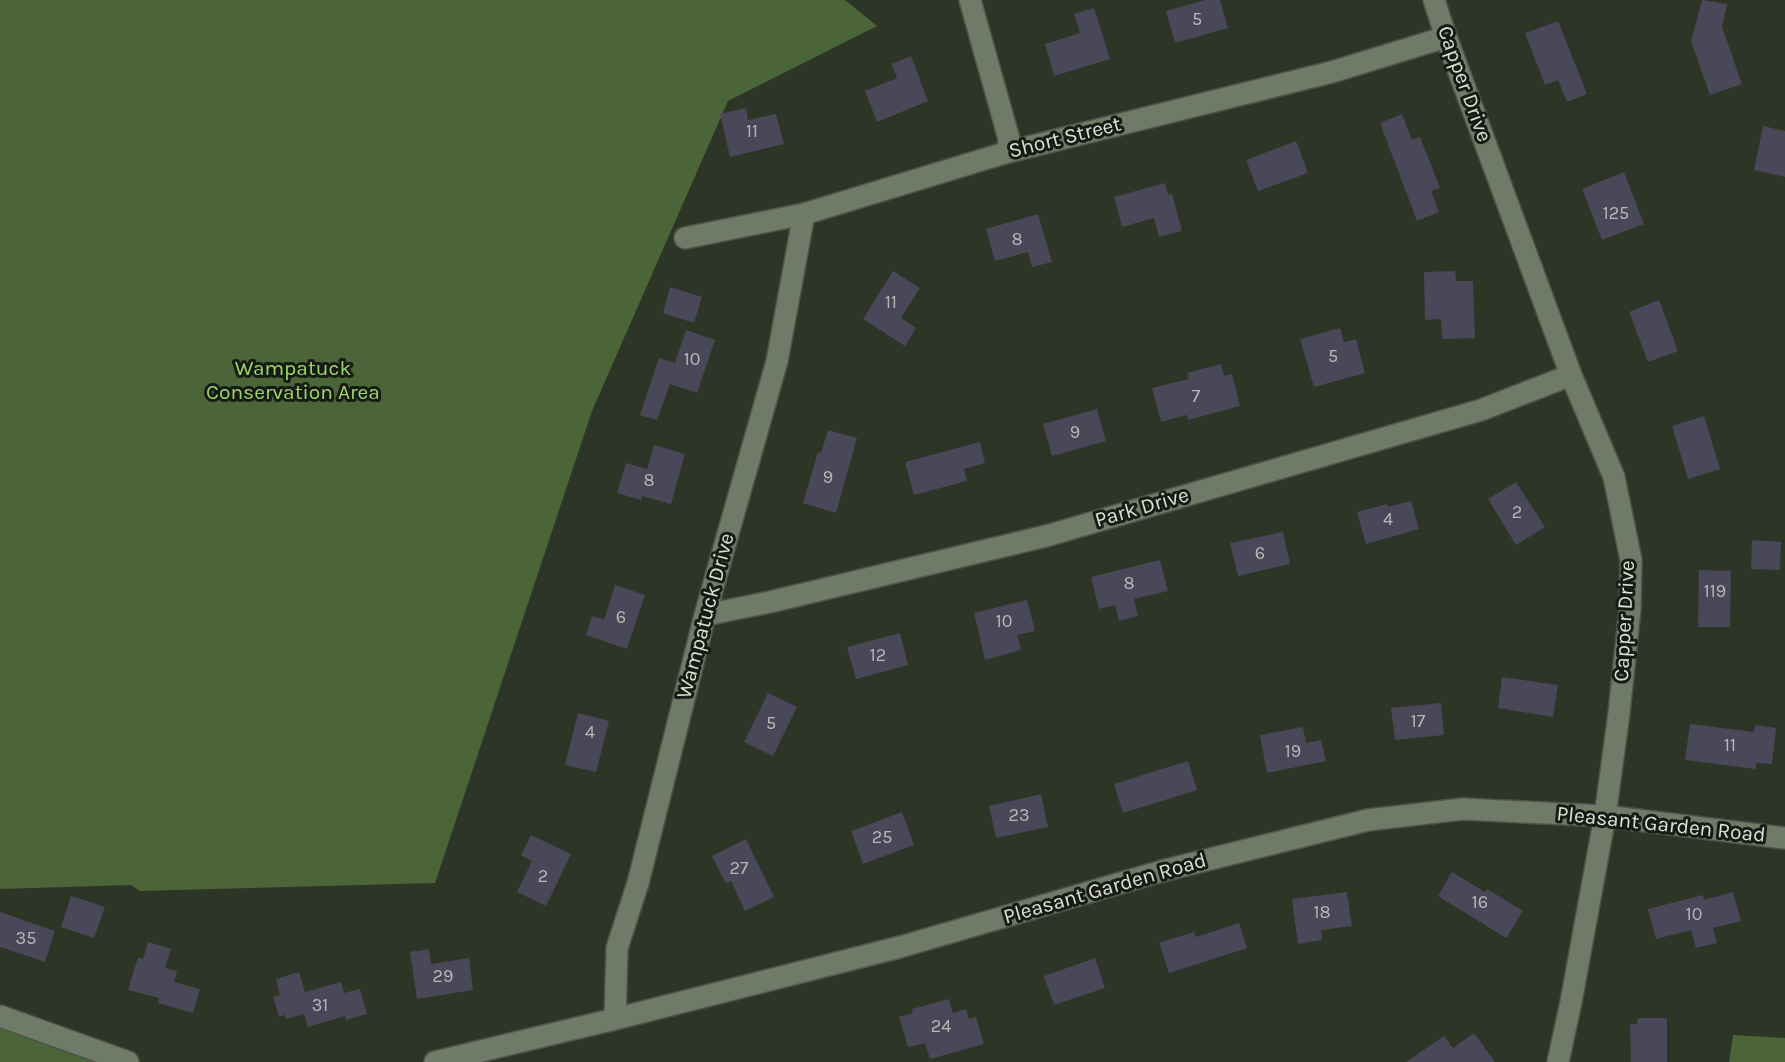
<!DOCTYPE html>
<style>
body{margin:0}
canvas{display:block;background:#2c3526}
</style>
<canvas width="1785" height="1062"></canvas>
<script>
const context = document.querySelector('canvas').getContext('2d');
context.lineJoin = 'round';
function fill(path, color) {
  context.fillStyle = color;
  context.fill(path, 'evenodd');
}
function shape(rows) {
  const path = new Path2D();
  for (const r of rows) {
    path.moveTo(r[0], r[1]);
    for (let i = 2; i < r.length; i += 2) path.lineTo(r[i], r[i + 1]);
  }
  return path;
}
function trace(path, color, width, dash) {
  context.strokeStyle = color;
  context.lineWidth = width;
  context.lineCap = dash ? 'butt' : 'round';
  context.setLineDash(dash || []);
  context.stroke(path);
}
function write(font, color, halo, rows, align = 'center') {
  context.font = font + ' Karla,sans-serif';
  context.lineWidth = 6;
  context.setLineDash([]);
  context.textBaseline = 'middle';
  context.strokeStyle = halo;
  context.fillStyle = color;
  for (const [text, x, y, turn = 0] of rows) {
    context.save();
    context.translate(x, y);
    context.rotate((+turn || 0) * Math.PI / 180);
    context.textAlign = isNaN(turn) ? turn : align;
    if (halo) context.strokeText(text, 0, 0);
    context.fillText(text, 0, 0);
    context.restore();
  }
}
const green = shape([
 [0,0,845,0,877,26,728,101,592,411,435,883,140,891,131,885,0,889],
 [0,1026,95,1062,0,1062],
 [1733,1035,1785,1038,1785,1062,1729,1062]
]);
const building = shape([
 [1205,0,1220,0,1228,28,1175,43,1166,11],
 [1702,0,1727,4,1722,27,1742,84,1710,95,1691,41],
 [1094,8,1110,59,1054,76,1045,44,1080,33,1074,14],
 [1558,21,1587,94,1567,102,1558,80,1545,85,1525,33],
 [911,56,928,101,877,122,865,91,897,78,892,64],
 [746,108,748,120,776,114,784,144,730,157,720,114],
 [1402,114,1412,140,1420,137,1440,188,1431,191,1439,212,1417,221,1380,123],
 [1763,126,1785,131,1785,177,1754,170],
 [1296,141,1308,173,1258,191,1246,160],
 [1624,172,1644,224,1602,240,1582,189],
 [1165,183,1168,195,1172,194,1182,231,1159,237,1154,218,1122,227,1114,197],
 [1038,214,1052,262,1032,267,1028,252,995,261,986,229],
 [893,271,920,288,901,318,916,328,905,346,863,319],
 [1455,271,1456,281,1473,281,1475,338,1442,339,1441,319,1425,320,1424,272],
 [670,287,702,297,694,323,663,313],
 [1659,300,1678,351,1648,362,1629,312],
 [1340,328,1344,342,1356,339,1365,373,1314,387,1300,339],
 [686,330,715,340,697,393,670,384,657,420,640,415,659,358,675,363],
 [1221,364,1224,376,1232,374,1240,406,1188,420,1187,415,1161,422,1152,388,1188,379,1187,373],
 [1097,409,1106,441,1052,456,1043,424],
 [1704,416,1720,469,1688,479,1672,426],
 [828,430,857,438,836,513,803,503,818,452,821,453],
 [980,442,985,463,964,469,967,481,914,495,905,462],
 [654,445,685,454,671,504,642,496,641,500,617,493,626,463,647,469],
 [1516,482,1545,527,1516,545,1488,499],
 [1411,501,1419,529,1366,544,1357,512,1387,504,1388,507],
 [1283,532,1290,564,1238,576,1230,543],
 [1752,540,1781,542,1780,570,1751,569],
 [1160,560,1168,591,1134,599,1138,616,1119,621,1115,605,1099,609,1091,577],
 [1699,570,1731,571,1730,627,1698,627],
 [615,585,645,595,627,649,586,635,592,616,604,620],
 [1027,600,1035,631,1017,635,1021,650,985,660,974,613],
 [900,633,908,665,856,679,847,647],
 [1502,677,1558,685,1553,717,1498,708],
 [768,693,797,707,773,756,744,742],
 [1441,703,1444,735,1395,740,1391,708],
 [578,713,609,721,596,772,565,765],
 [1690,724,1754,732,1755,725,1776,728,1772,764,1756,763,1756,769,1685,760],
 [1303,727,1306,743,1321,740,1326,761,1267,773,1260,735],
 [1188,761,1197,790,1123,813,1114,784],
 [1041,794,1048,827,996,838,989,806],
 [902,812,914,845,863,864,851,831],
 [531,835,571,854,546,906,517,892,532,861,521,855],
 [746,839,774,897,745,911,731,881,726,884,712,856],
 [1452,872,1485,892,1487,889,1523,911,1506,938,1438,896],
 [1347,892,1352,926,1321,930,1322,940,1298,944,1292,899],
 [1733,892,1741,921,1713,928,1717,943,1696,948,1691,930,1656,939,1648,909,1703,895,1704,900],
 [71,896,105,907,94,938,61,927],
 [0,912,55,931,45,962,0,947],
 [1239,923,1247,948,1169,973,1159,943,1194,932,1196,937],
 [148,942,171,949,165,968,177,971,174,982,200,989,193,1013,158,1003,159,998,128,990,138,957,143,959],
 [429,949,431,964,469,958,473,990,417,999,410,952],
 [1095,958,1105,988,1054,1005,1044,976],
 [299,972,305,992,341,982,344,993,360,989,367,1014,346,1020,345,1016,308,1027,304,1014,286,1019,285,1015,279,1017,273,997,280,995,276,979],
 [949,999,953,1013,966,1009,969,1019,976,1017,984,1044,930,1059,925,1043,908,1047,899,1017,913,1013,912,1009],
 [1638,1018,1667,1018,1667,1062,1631,1062,1630,1024,1637,1024],
 [1474,1033,1495,1062,1406,1062,1444,1036,1453,1048]
]);
const minor = shape([
 [970,0,1009,139,1008,152],
 [1434,0,1446,37,1571,375,1614,477,1631,560,1630,609,1619,713,1605,816,1571,1002,1558,1062],
 [685,238,804,214,1008,152,1332,72,1446,37],
 [705,615,770,602,1046,536,1481,410,1571,375],
 [0,1016,128,1062],
 [615,1019,617,948,638,883,705,615,777,361,804,214],
 [435,1062,615,1019,900,947,1162,871,1368,820,1463,809,1605,816,1785,838]
]);
const numberNames = [
 ["5",1197,20],
 ["11",752,132],
 ["125",1616,214],
 ["8",1017,240],
 ["11",891,303],
 ["5",1333,357],
 ["10",692,360],
 ["7",1196,397],
 ["9",1075,433],
 ["9",828,478],
 ["8",649,481],
 ["2",1517,513],
 ["4",1388,520],
 ["6",1260,554],
 ["8",1129,584],
 ["119",1715,592],
 ["6",621,618],
 ["10",1004,622],
 ["12",878,656],
 ["17",1418,722],
 ["5",771,724],
 ["4",590,733],
 ["11",1730,746],
 ["19",1293,752],
 ["23",1019,816],
 ["25",882,838],
 ["27",739,869],
 ["2",543,877],
 ["16",1480,903],
 ["18",1322,913],
 ["10",1694,915],
 ["35",26,939],
 ["29",443,977],
 ["31",320,1006],
 ["24",941,1027]
];
const streetNames = [
 ["Capper Drive",1464,84,70],
 ["Short Street",1065,138,-14],
 ["Park Drive",1142,508,-16],
 ["Wampatuck Drive",706,616,-75],
 ["Capper Drive",1625,621,-87],
 ["Pleasant Garden Road",1661,825,6],
 ["Pleasant Garden Road",1105,889,-16]
];
const parkNames = [
 ["Wampatuck",293,369],
 ["Conservation Area",293,393]
];
fill(green, '#4b6438');
fill(building, '#494758');
trace(minor, '#4c5346', 24);
trace(minor, '#707a69', 21);
write('18px', '#b6bab7', null, numberNames);
write('21px', '#dbe1d7', '#171b14', streetNames);
write('21px', '#9cd76b', '#171b14', parkNames);
</script>
